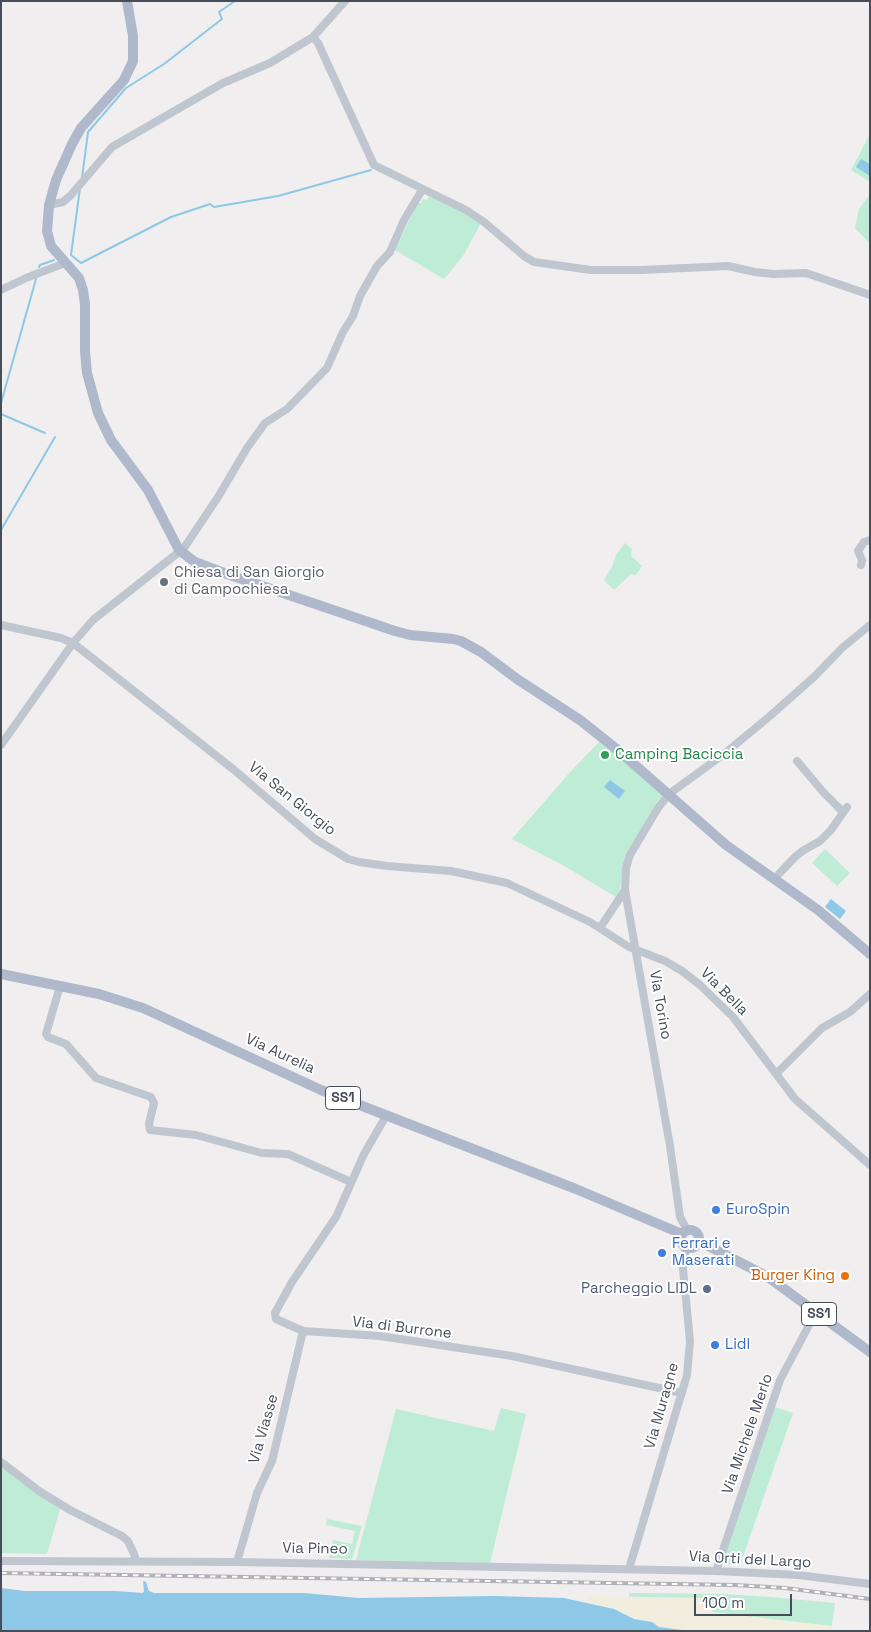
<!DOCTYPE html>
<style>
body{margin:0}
#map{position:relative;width:871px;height:1632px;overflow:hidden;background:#f0eeee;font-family:"Space Grotesk",sans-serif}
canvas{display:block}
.frame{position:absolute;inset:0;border:2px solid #474e5a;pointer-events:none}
.scale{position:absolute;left:694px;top:1594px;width:98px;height:22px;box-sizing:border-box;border:2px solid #474e5a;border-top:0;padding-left:6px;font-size:15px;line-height:18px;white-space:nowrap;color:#474e5a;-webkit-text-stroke:4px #fff;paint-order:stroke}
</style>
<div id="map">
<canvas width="871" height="1632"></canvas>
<div class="frame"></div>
<div class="scale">100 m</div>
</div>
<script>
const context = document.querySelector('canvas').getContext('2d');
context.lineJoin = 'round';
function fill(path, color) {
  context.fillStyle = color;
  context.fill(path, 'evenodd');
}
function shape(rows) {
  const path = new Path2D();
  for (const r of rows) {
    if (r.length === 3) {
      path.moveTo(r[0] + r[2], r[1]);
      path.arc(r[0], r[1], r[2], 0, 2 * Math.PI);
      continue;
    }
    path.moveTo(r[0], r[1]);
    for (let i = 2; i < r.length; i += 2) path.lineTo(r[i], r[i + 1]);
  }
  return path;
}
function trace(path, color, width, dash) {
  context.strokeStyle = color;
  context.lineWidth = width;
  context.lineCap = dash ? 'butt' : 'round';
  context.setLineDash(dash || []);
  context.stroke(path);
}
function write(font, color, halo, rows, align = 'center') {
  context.font = font + ' "Space Grotesk",sans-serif';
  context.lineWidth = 4;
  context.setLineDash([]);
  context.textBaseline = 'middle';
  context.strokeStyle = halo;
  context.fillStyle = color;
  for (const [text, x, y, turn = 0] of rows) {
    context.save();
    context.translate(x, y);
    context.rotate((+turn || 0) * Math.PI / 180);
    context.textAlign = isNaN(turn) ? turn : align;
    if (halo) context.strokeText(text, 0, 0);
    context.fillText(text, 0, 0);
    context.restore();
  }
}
const green = shape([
 [870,134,870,182,851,170],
 [870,194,870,244,855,228,859,209],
 [429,196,465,211,481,223,463,256,444,279,395,250,416,206,418,203,421,203,423,199,427,200],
 [625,543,632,549,631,556,642,566,636,575,631,574,614,590,604,580,612,567,616,555],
 [600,741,664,794,656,803,628,854,623,866,620,890,616,897,561,864,512,839,571,771],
 [825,849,850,873,837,886,812,863],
 [775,1407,793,1413,740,1565,721,1564],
 [501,1408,526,1414,490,1563,356,1560,396,1409,494,1431],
 [1,1465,60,1509,47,1554,1,1553],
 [327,1519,362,1526,352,1559,329,1558,333,1540,352,1544,355,1531,326,1525],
 [629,1593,722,1594,771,1597,835,1603,831,1631,690,1631,628,1616]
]);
const sand = shape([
 [589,1596,712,1598,712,1612,832,1626,831,1631,690,1631,670,1629,659,1627,652,1622,634,1619,614,1609,588,1603]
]);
const water = shape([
 [861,159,870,164,870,176,856,167],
 [610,780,625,791,619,799,604,787],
 [831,899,846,911,840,919,825,907],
 [143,1581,146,1582,149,1591,154,1593,304,1593,359,1598,495,1596,564,1598,614,1609,634,1619,652,1622,659,1627,690,1631,1,1631,1,1588,25,1591,116,1591,143,1593,144,1591]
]);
const stream = shape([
 [82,178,88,132,126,88,164,64,222,19,219,12,235,1],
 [71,255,80,188],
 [71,255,81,263,171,217,210,204,214,207,278,196,371,170],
 [39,267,40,265,54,260],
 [1,403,36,279],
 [1,414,45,433],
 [1,530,55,437]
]);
const minor = shape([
 [313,37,318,43,374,165,466,210,484,222,524,256,534,262,591,270,642,270,728,266,755,272,773,274,806,273,870,295],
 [49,205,63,202,71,195,112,147,223,83,270,63,313,37,345,1],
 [1,290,26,278,65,263],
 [861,565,862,560,858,551,864,542,870,540],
 [1,625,61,638,73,643,233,769,315,839,348,859,359,862,387,866,451,871,507,883,590,922,629,947,665,961,682,971,700,985,733,1017,795,1099,870,1165],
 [1,745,73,643,93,620,184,548,218,497,247,448,265,423,287,409,327,368,343,332,353,316,360,296,377,266,390,252,404,220,422,190],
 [797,761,824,793,843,812],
 [774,879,796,856,804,850,820,841,831,830,847,807],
 [600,928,625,890],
 [60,986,46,1034,48,1037,66,1044,96,1078,151,1097,154,1103,149,1124,150,1130,196,1135,262,1153,288,1154,351,1182],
 [776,1074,822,1028,850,1012,870,994],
 [386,1116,364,1154,336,1217,292,1282,275,1313,276,1319,303,1331,380,1336,512,1356,682,1393],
 [687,1230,680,1217,670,1146,625,890,626,868,630,855,658,808,669,794,724,754,770,716,815,676,842,648,870,625],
 [1,1462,39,1491,70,1510,122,1536,128,1541,134,1554,136,1561],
 [1,1561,237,1562,716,1571,798,1575,870,1584],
 [237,1562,257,1493,272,1461,303,1331],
 [629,1569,687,1375,690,1341,683,1269,686,1248],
 [716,1571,780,1380,816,1312]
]);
const major = shape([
 [127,1,133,36,133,61,124,80,81,128,72,144,56,180,49,205,47,231,51,246,79,278,83,290,85,304,85,351,87,373,98,413,111,440,148,490,179,550,195,562,224,573,395,631,410,635,453,639,461,641,481,652,517,679,580,720,619,751,726,845,818,910,870,954],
 [1,974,99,994,143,1008,321,1090,576,1189,682,1234],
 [690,1239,9],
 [699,1241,768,1277,870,1352]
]);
const rail = shape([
 [1,1573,735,1585,785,1588,870,1599]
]);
const markers = [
 [164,582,5,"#6b7280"],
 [605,755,5,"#2e9e5b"],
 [716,1210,5,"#3f7fe0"],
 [662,1253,5,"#3f7fe0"],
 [845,1276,5,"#e8710a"],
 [707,1289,5,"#5c6f8a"],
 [715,1345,5,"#3f7fe0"]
];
const shields = [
 [343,1098,35],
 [819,1314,35]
];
const shieldNames = [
 ["SS1",343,1098],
 ["SS1",819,1314]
];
const worshipNames = [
 ["Chiesa di San Giorgio",174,573],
 ["di Campochiesa",174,590]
];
const leisureNames = [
 ["Camping Baciccia",615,755]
];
const streetNames = [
 ["Via San Giorgio",292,799,39],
 ["Via Bella",724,992,45],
 ["Via Torino",660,1005,80],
 ["Via Aurelia",280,1054,25],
 ["Via di Burrone",402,1328,7],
 ["Via Muragne",662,1406,-74],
 ["Via Viasse",264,1429,-74],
 ["Via Michele Merlo",748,1434,-71],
 ["Via Pineo",315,1549,1],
 ["Via Orti del Largo",750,1560,3]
];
const shopNames = [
 ["EuroSpin",726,1210],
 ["Ferrari e",672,1244],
 ["Maserati",672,1261],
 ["Lidl",725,1345]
];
const foodNames = [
 ["Burger King",835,1276]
];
const serviceNames = [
 ["Parcheggio LIDL",697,1289]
];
fill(green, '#beecd6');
fill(sand, '#f1eedf');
fill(water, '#8ec8e6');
trace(stream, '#8ec8e6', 2);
trace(minor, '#bfc6cf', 8);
trace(major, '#afb9cb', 10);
trace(rail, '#b0b2b8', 4);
trace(rail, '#fff', 2, [5.5]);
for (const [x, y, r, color] of markers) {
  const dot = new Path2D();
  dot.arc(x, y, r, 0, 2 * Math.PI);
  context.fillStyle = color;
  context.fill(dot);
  trace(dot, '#fff', 2);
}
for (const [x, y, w] of shields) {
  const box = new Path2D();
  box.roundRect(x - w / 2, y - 11.5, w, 23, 4);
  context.fillStyle = '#fff';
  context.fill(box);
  trace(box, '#474e5a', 1);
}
write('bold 14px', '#474e5a', null, shieldNames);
write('15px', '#5b616d', '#fff', worshipNames, 'left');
write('15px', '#27864d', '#fff', leisureNames, 'left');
write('15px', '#474e5a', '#fff', streetNames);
write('15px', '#366cbe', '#fff', shopNames, 'left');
write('15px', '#c56008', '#fff', foodNames, 'right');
write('15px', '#4e5e75', '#fff', serviceNames, 'right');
</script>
